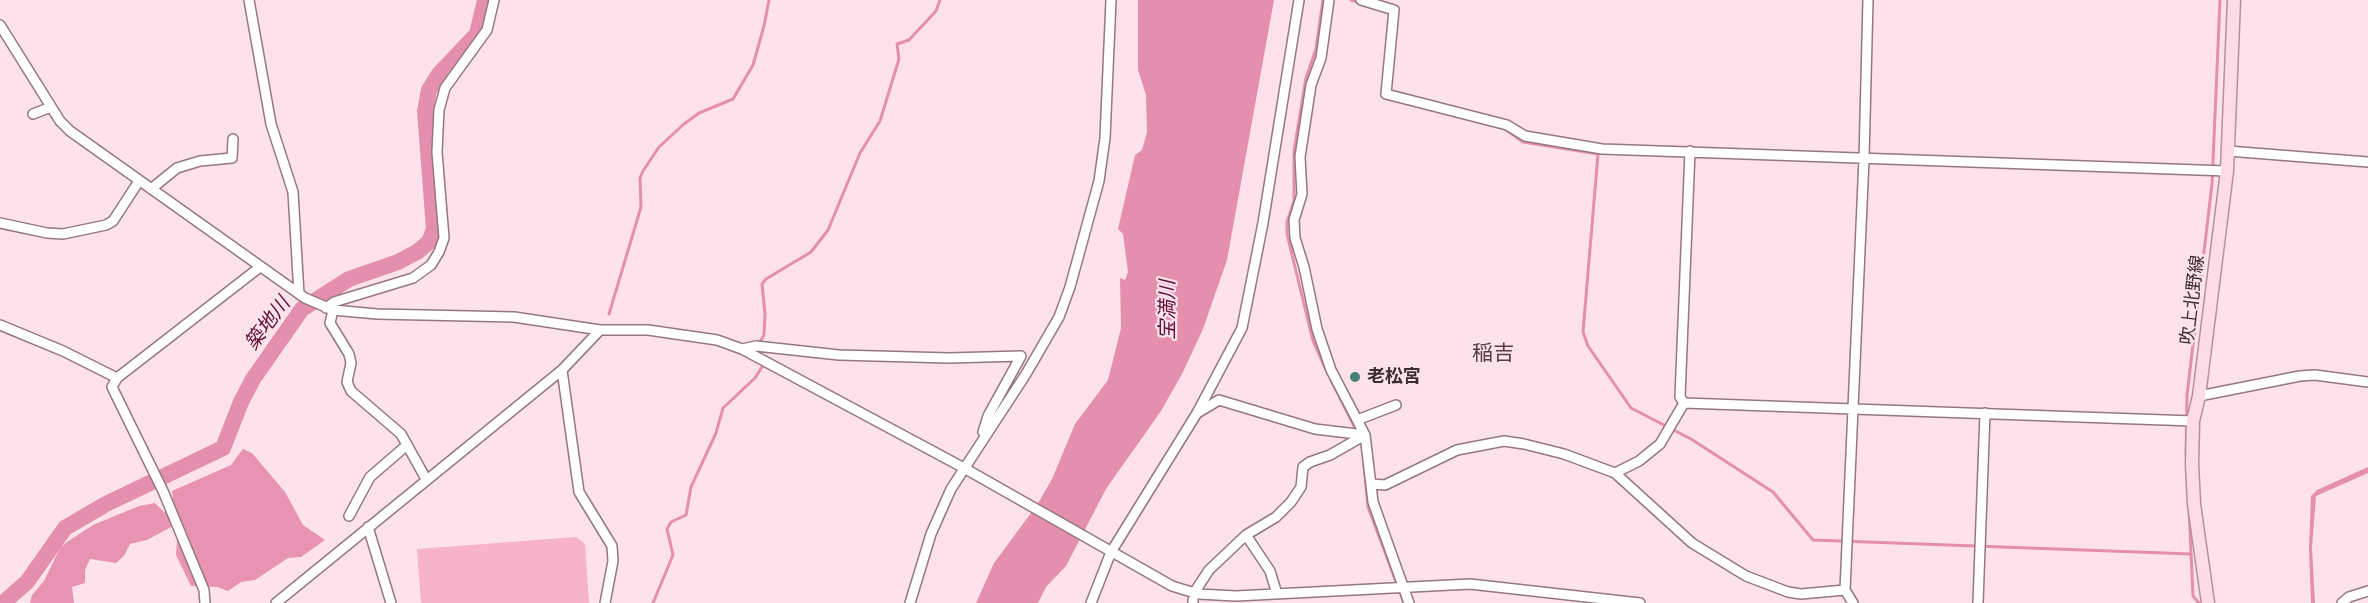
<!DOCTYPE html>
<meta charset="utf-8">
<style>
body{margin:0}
canvas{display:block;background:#fde2eb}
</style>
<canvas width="2368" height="603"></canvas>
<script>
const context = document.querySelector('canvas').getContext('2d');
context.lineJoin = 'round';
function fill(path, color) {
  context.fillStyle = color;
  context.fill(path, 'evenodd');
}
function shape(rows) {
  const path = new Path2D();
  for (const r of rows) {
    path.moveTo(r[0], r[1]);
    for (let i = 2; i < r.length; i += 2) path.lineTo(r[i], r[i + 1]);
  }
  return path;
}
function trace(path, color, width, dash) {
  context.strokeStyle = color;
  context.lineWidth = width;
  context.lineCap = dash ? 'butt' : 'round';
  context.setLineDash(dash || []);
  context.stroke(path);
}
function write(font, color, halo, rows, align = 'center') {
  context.font = font + ' "Fira Sans Condensed","Noto Sans JP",sans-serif';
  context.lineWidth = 4.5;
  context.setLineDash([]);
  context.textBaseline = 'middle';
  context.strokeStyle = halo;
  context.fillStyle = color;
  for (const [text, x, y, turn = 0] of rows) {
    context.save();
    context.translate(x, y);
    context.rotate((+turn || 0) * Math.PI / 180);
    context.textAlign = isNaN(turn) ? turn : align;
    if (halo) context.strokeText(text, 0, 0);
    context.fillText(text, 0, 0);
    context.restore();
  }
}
const green = shape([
 [576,537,585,544,589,603,421,603,417,549]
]);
const forest = shape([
 [243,449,252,453,285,492,303,525,325,540,301,557,288,558,255,580,241,582,228,591,217,587,191,586,176,555,177,541,187,533,183,526,171,527,147,540,130,544,124,556,116,563,90,559,85,570,85,583,72,587,74,603,30,603,32,595,44,581,60,548,67,542,93,525,139,506,155,503,164,512,174,510,172,491,231,465]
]);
const water = shape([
 [1138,0,1274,0,1227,260,1203,329,1183,372,1161,411,1106,489,1066,566,1046,587,1038,603,976,603,994,563,1037,505,1052,479,1075,424,1108,380,1121,328,1120,278,1125,280,1128,272,1123,234,1118,229,1135,155,1142,150,1147,132,1146,95,1138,70],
 [2368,467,2368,473,2316,496,2312,547,2315,603,2311,603,2309,548,2311,496,2317,490]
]);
const stream = shape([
 [1323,0,1316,49,1306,78,1294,151,1294,201,1287,222,1287,234,1313,341,1327,372],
 [1351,0,1361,3],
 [1505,129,1523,142,1598,154,1583,332,1588,346,1631,408,1691,439,1773,492,1813,540,2191,554],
 [609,314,641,207,640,178,643,171,659,147,684,124,699,113,733,99,753,65,764,26,769,0],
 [760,342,764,335,765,314,762,284,766,279,811,252,828,230,860,153,880,121,899,59,897,44,909,40,936,11,940,0],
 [1331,380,1355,428],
 [2186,455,2187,395,2212,184,2220,0],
 [1364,464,1368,507,1404,603],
 [2189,510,2193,596,2199,603],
 [653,603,673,555,667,529,671,522,686,515,691,487,716,433,723,408,755,378,762,367]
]);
const river = shape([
 [3,603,27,582,65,528,106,504,223,448,241,402,253,379,302,309,349,279,398,262,417,252,429,242,434,229,425,111,429,90,439,74,477,34,485,0]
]);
const minor = shape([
 [249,0,271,124,293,192,299,294],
 [1329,0,1321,58,1311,85,1300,157,1302,194,1294,220,1295,238,1304,267,1317,329,1331,370,1365,435,1373,502,1409,603],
 [1361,0,1394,10,1386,94,1507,125,1525,136,1602,149,2227,171],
 [0,25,60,121,70,131,305,298,333,310,377,314,514,317,600,330,648,330,717,340,742,349,964,468,1172,586,1198,594,1236,596,1470,584,1640,603],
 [33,114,51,107],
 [2228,151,2368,162],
 [151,189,177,168,200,161,232,158,233,139],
 [0,223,47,233,63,234,106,225,113,221,139,181],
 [326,308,334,302,413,278,431,265,439,252,444,238,437,152,439,110,445,88,487,30,494,0],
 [333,310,330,323,349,354,351,363,347,382,351,391,401,434,426,479],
 [0,325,63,351,117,378,260,267],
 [742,349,756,346,839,355,949,358,1021,356,988,416,983,432],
 [562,370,579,492,612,546,613,561,605,603],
 [117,378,112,387,163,491,204,590,205,603],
 [2199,396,2300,376,2315,375,2368,382],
 [1684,403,1680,397,1690,151],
 [1199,412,1219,400,1315,429,1365,435],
 [1357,420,1396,405],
 [1615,473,1639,461,1660,444,1684,403,2193,421],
 [1372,484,1385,485,1457,450,1504,441,1524,444,1564,454,1615,473,1692,543,1746,576,1788,592,1801,594,1845,590],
 [349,516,370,477,407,445],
 [368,527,391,603],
 [1246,535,1270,571,1277,594],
 [1196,590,1209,570,1246,535,1276,517,1291,502,1301,487,1303,467,1310,462,1330,455,1365,435],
 [276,603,562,370,600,330],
 [910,603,931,534,951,489,1026,374,1059,317,1070,287,1099,181,1105,138,1111,0],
 [1091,603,1111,552,1197,413,1242,328,1263,223,1299,0],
 [1193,603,1193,600],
 [1853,603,1845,590,1864,159,1868,0],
 [1978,603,1985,413],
 [2342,603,2349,597,2368,591]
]);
const major = shape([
 [2208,603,2194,504,2192,464,2193,421,2199,396,2227,171,2234,0]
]);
const markers = [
 [1355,377,6,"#418273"]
];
const streetNames = [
 ["吹上北野線",2193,300,-83]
];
const poiNames = [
 ["老松宮",1367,377]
];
const waterNames = [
 ["宝満川",1168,310,-90],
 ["築地川",268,324,-53]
];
const quarterNames = [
 ["稲吉",1493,354]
];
fill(green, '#f6b3ca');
fill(forest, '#e993b3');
fill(water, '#e58faf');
trace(stream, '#e58faf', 3);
trace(river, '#e58faf', 16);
trace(minor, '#957781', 12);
trace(major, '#b7909d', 15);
trace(minor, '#fff', 9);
trace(major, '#fcdce7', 12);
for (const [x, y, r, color] of markers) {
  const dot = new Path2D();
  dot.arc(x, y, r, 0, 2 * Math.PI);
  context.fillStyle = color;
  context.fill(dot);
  trace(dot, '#fde2eb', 2);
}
write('18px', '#3b2e32', '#fde2eb', streetNames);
write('bold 18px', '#3b2e32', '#fde2eb', poiNames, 'left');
write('italic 20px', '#5d1236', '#fde2eb', waterNames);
write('21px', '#573c46', '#fde2eb', quarterNames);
</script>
